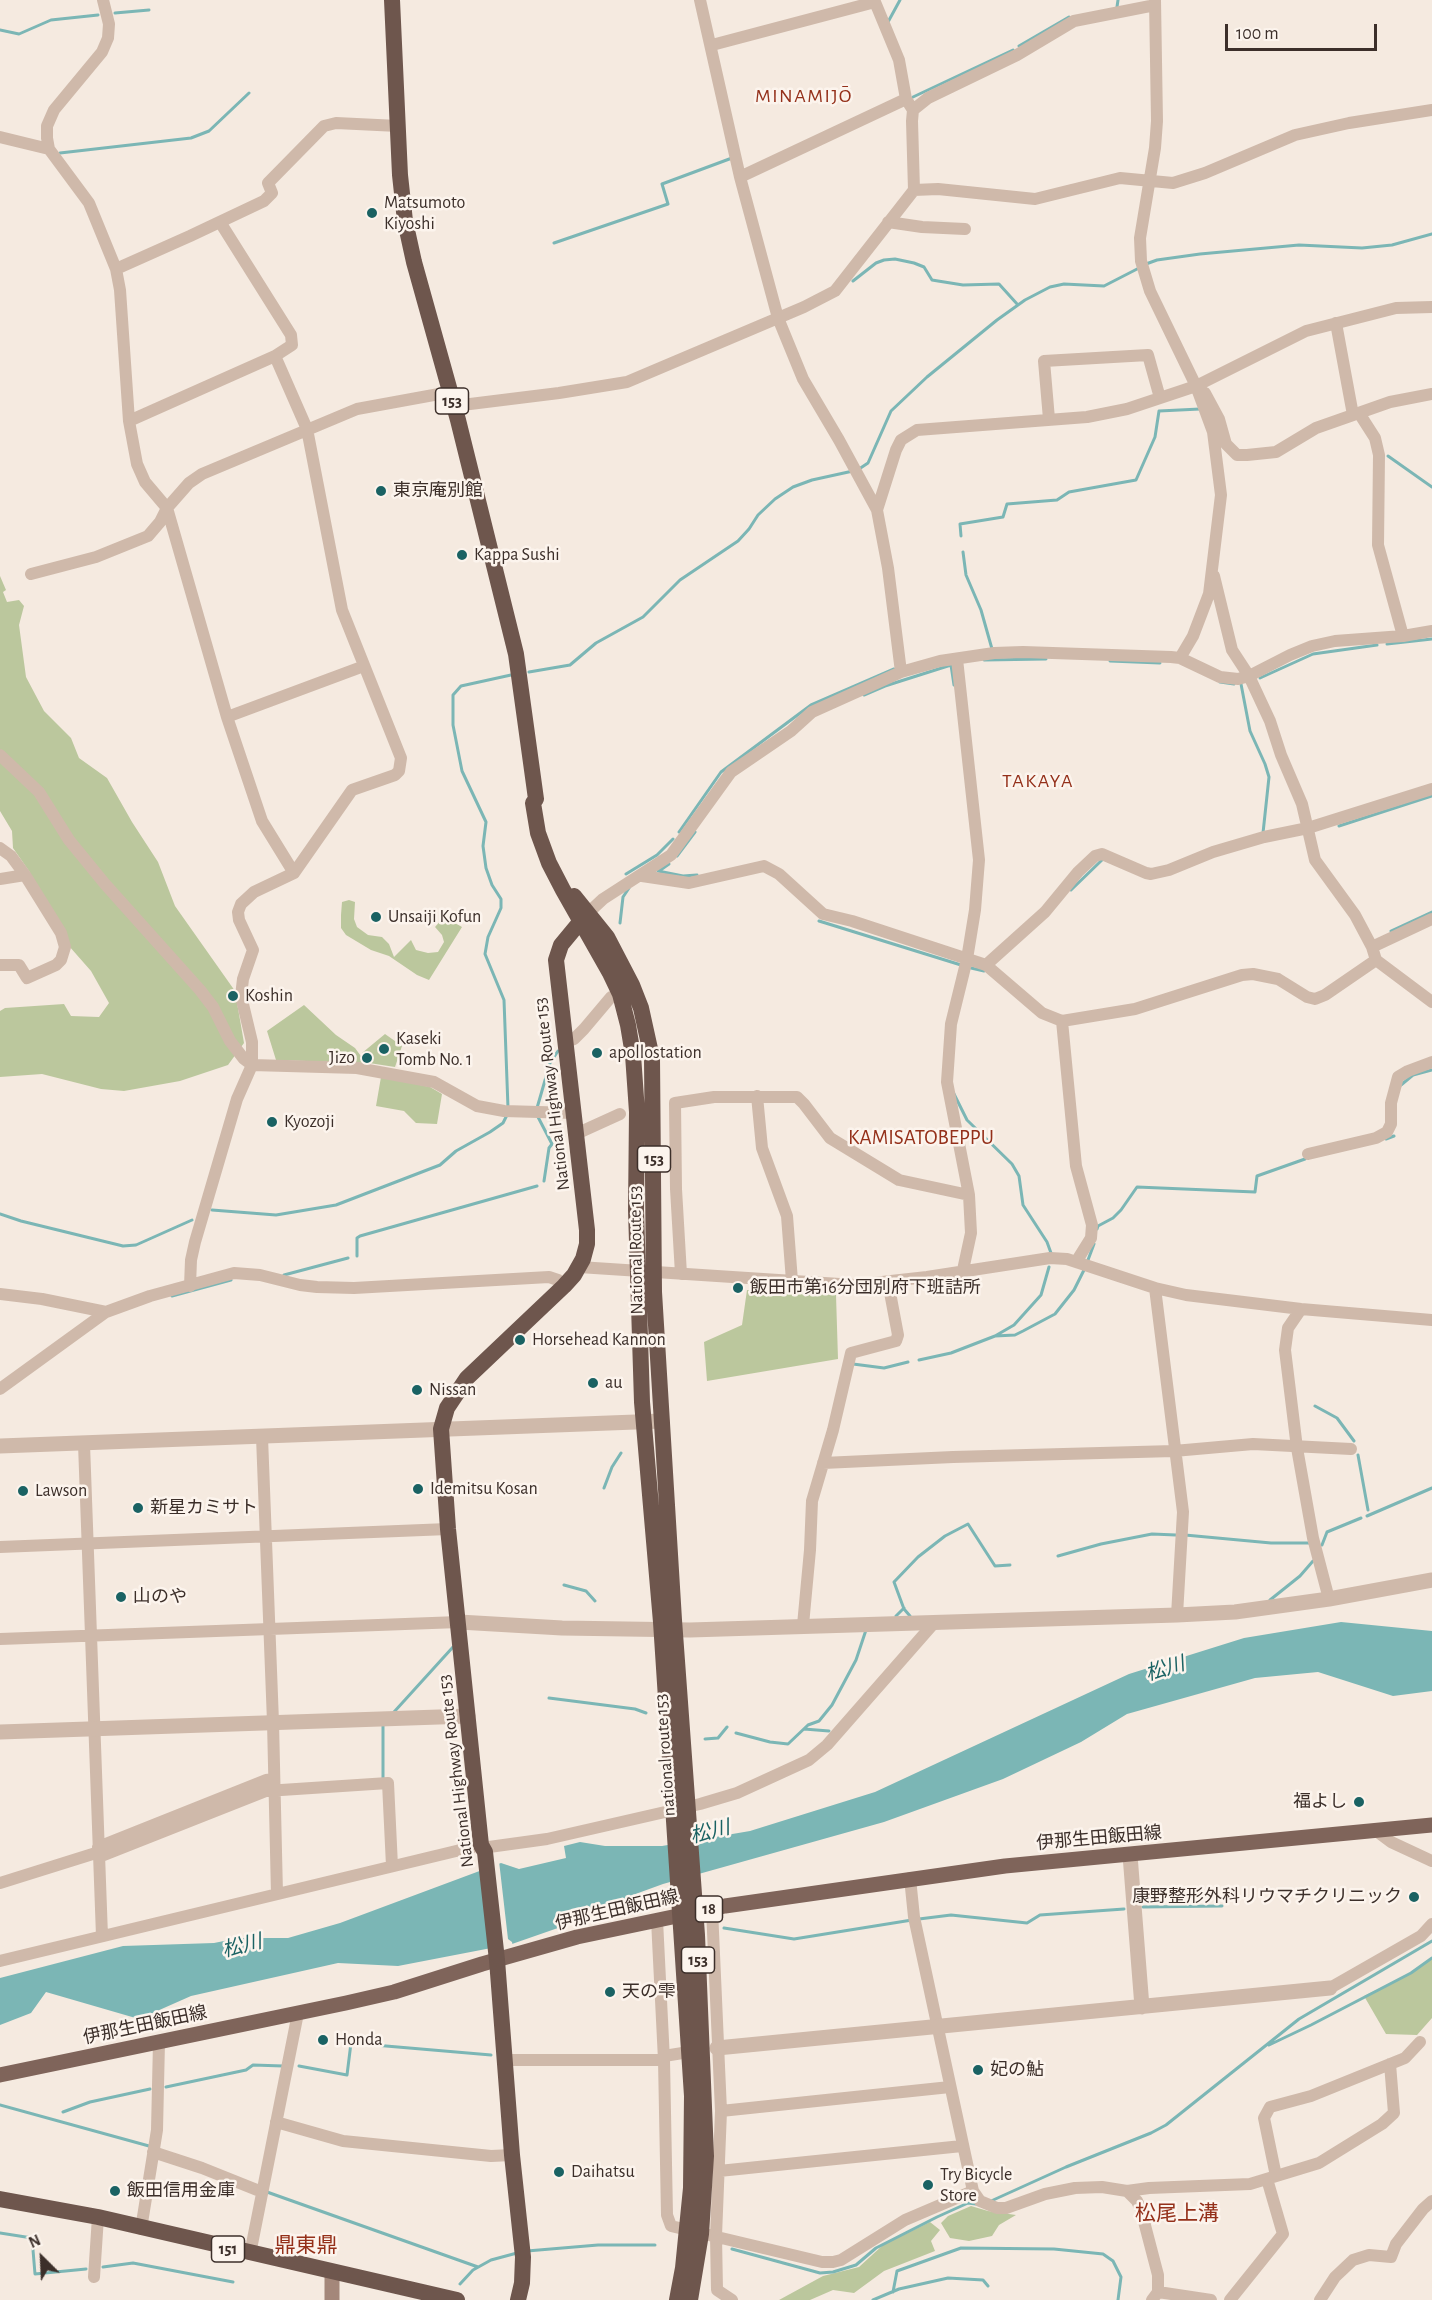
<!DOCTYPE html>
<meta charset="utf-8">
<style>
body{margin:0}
#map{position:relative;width:1432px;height:2300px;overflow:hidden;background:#f5eae0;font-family:"Alegreya Sans",sans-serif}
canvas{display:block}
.north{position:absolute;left:12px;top:2228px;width:60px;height:60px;-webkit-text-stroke:4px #fcf4ed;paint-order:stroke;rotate:336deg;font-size:16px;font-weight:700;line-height:24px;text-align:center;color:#3c2f2a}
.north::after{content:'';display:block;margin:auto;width:21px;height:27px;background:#3c2f2a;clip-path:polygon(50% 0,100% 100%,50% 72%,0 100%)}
.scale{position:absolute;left:1225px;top:24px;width:152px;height:27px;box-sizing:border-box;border:3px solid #3c2f2a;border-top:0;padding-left:8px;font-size:18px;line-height:21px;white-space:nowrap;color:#3c2f2a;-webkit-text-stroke:4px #fcf4ed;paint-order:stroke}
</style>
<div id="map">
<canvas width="1432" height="2300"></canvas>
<div class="north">N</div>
<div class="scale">100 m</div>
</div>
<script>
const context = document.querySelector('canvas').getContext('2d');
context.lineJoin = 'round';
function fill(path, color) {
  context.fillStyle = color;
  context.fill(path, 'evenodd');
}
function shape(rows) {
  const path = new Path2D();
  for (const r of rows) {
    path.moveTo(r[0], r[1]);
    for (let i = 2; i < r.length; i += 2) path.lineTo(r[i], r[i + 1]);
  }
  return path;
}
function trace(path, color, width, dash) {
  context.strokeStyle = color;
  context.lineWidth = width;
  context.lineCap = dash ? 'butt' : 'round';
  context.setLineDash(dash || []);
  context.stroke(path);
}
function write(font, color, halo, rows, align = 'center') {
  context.font = font + ' "Alegreya Sans","Noto Sans JP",sans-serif';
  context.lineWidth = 5;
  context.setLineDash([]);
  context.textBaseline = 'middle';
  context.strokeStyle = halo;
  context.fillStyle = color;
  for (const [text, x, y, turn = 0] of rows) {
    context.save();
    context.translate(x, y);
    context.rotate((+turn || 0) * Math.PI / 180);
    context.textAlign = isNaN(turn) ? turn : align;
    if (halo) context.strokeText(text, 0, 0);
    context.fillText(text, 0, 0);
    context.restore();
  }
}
const green = shape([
 [0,576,6,590,3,592,7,602,19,600,24,606,19,625,26,677,44,711,71,738,79,758,107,778,132,822,158,862,175,906,235,991,244,1043,228,1065,180,1081,124,1091,101,1089,42,1074,0,1077,0,1011,5,1008,64,1004,71,1016,99,1017,109,1003,91,971,69,946,29,871,13,848,12,831,0,811],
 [349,900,355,902,354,919,357,927,368,935,382,937,389,944,394,957,411,940,416,950,428,953,438,952,444,942,442,935,435,927,444,917,462,927,429,980,417,975,389,956,371,950,346,935,341,928,341,915,342,902],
 [304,1005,336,1035,355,1048,366,1063,276,1060,267,1031],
 [385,1034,402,1046,395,1067,369,1063,362,1053],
 [381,1077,430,1087,442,1094,437,1124,416,1123,404,1111,376,1106],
 [747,1290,836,1295,838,1359,707,1381,704,1342,742,1325],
 [1432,1958,1432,2018,1417,2035,1386,2034,1364,1996,1411,1973],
 [971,2206,988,2211,1016,2215,999,2225,992,2236,969,2241,950,2238,941,2223,948,2216],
 [930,2222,940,2230,931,2241,935,2251,884,2271,854,2293,833,2290,810,2300,779,2300,823,2276,859,2267,883,2245]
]);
const water = shape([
 [1341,1622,1432,1631,1432,1691,1393,1696,1318,1672,1255,1678,1127,1714,1081,1742,1003,1779,884,1822,663,1884,630,1896,578,1921,512,1944,398,1966,338,1963,191,1996,139,2019,46,1992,31,2013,0,2025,0,1978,123,1946,214,1943,239,1938,288,1938,340,1923,501,1863,519,1869,566,1858,564,1846,580,1842,605,1846,662,1846,750,1831,875,1792,1129,1674,1244,1638]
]);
const pier = shape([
 [499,1861,508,1939,512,1942,513,1947,501,1949,479,1867]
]);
const stream = shape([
 [1117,7,1118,0],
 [115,13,149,10],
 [888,22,900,0],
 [0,30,19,34,51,20,98,15],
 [1019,46,1069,17],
 [913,97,1013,50],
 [60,153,191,138,209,131,249,93],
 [554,243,668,204,662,184,732,158],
 [1146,264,1157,260,1200,254,1299,245,1362,248,1392,245,1432,234],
 [853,281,876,263,884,260,895,259,914,263,924,267,932,280,938,281,963,285,999,284,1018,305],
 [1388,456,1432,487],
 [859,469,868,463,891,411,927,377,997,320,1025,300,1050,287,1064,284,1104,286,1141,267],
 [961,536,960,524,1003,517,1007,504,1057,500,1069,492,1136,480,1155,437,1159,411,1200,409],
 [963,552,966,575,981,610,992,649],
 [1387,644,1432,639],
 [984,660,1046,659],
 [1110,661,1160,663],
 [529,672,570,665,596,643,643,617,680,580,738,541,749,529,758,515,775,499,793,487,812,480,853,471],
 [1260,678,1313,654,1377,645],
 [1220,682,1234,684],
 [1241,684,1250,731,1265,764,1269,777,1263,833],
 [864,695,885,686,951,665,954,685],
 [1339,826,1432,796],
 [679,832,721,772,811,705,894,669],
 [677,856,695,832],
 [658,871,683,876,697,875],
 [659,871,669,864],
 [626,874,657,855,673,839],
 [1071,890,1103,859],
 [819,921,961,965],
 [620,923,623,897,629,888],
 [1391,931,1432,912],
 [971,968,984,971],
 [1401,1085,1413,1075,1432,1070],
 [953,1092,967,1120,1012,1164,1019,1176,1023,1205,1047,1242,1051,1253],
 [508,1108,504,1000,485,954,488,937,501,908,501,899,492,885,486,868,483,846,486,822,462,771,453,725,453,695,461,686,511,675],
 [537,1108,550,1063,558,1051],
 [538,1117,552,1144,549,1148,544,1181],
 [1386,1139,1394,1136],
 [212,1210,276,1215,336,1205,440,1165,456,1151,490,1132,503,1123,507,1115],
 [0,1214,21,1221,123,1246,136,1245,192,1220],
 [1097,1229,1098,1226,1113,1218,1121,1210,1137,1187,1255,1192,1257,1176,1305,1159],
 [357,1256,357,1238,360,1236,537,1186],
 [1088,1260,1094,1244],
 [284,1275,348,1258],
 [172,1296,231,1280],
 [995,1336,1014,1325,1041,1295,1049,1267],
 [919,1360,951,1353,995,1336,1015,1335,1023,1331,1055,1314,1074,1290,1084,1270],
 [853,1364,884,1368,908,1362],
 [1315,1406,1337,1418,1354,1441],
 [1358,1455,1368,1510],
 [604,1488,612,1467,621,1453],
 [1367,1516,1432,1488],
 [1185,1535,1271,1543,1310,1543],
 [1322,1545,1327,1532,1361,1518],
 [1058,1556,1101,1544,1152,1534,1176,1535],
 [564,1585,586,1591,595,1601],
 [1270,1600,1300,1576,1313,1561],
 [896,1616,904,1608],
 [910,1616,904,1609,894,1582,918,1557,945,1536,968,1524,995,1566,1010,1565],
 [549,1698,635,1709,646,1713],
 [394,1712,453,1647],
 [383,1726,383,1779],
 [804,1729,829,1731],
 [736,1733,770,1742,788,1744,808,1725,819,1721,832,1705,856,1660,866,1630],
 [705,1739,718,1738,727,1727],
 [1143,1907,1222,1906],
 [919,1919,951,1915,1027,1923,1040,1915,1124,1909],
 [724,1928,794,1939,912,1920],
 [1269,2045,1311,2025,1411,1973,1432,1958],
 [299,2066,347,2075,351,2043,491,2055],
 [166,2087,246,2070,253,2065,283,2066],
 [0,2105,149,2146],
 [63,2112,90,2102,150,2089],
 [267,2192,478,2267],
 [991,2201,1066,2167,1151,2133,1166,2125,1299,2019,1432,1941],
 [0,2233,32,2238,35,2274,86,2269],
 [732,2249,820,2273,833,2272,856,2265,876,2248,937,2217,968,2203,976,2204],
 [527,2251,598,2245,655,2245],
 [103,2267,133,2263,233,2282],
 [460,2284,473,2270,491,2260,517,2253],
 [893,2292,897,2271,961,2248,1054,2249,1103,2254,1113,2261,1121,2277,1118,2300],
 [873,2300,899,2289,948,2278,983,2280,988,2286]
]);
const minor = shape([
 [103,0,109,24,108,38,102,52,54,110,47,126,47,138,49,149,89,203,116,269,120,290,129,421,137,464,145,482,167,508,227,717,364,666],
 [700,0,740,177,778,318,803,379,839,440,877,510,888,568,901,672],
 [1155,0,1157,121,1155,148,1140,238,1141,261,1150,291,1196,386,1213,432,1221,495,1209,594,1193,636,1180,658],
 [913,110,928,98,1017,55,1074,21,1155,5],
 [0,137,49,149],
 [740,177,906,99],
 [914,190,938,189,1035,199,1120,178,1173,183,1205,173,1295,135,1349,123,1432,110],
 [888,222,922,227,965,229],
 [116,269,190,236,264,201,272,193,268,183,324,126,336,123,398,126],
 [1336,323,1353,415],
 [1205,393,1219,419,1226,444,1237,455,1247,455,1276,452,1316,428,1390,402,1432,394],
 [454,406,559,393,627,382,804,307,835,291,914,190,912,121,913,110,906,99,899,60,875,2,712,45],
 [1359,413,1375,438,1379,455,1378,545,1403,636],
 [1049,419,1044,361,1148,355,1160,398],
 [129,421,275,356,292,345,291,335,220,222],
 [877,510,896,450,901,440,917,430,1087,417,1127,409,1196,386,1306,331,1396,308,1432,307],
 [31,574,96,557,148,536,160,522,167,508,189,483,202,474,357,409,450,392],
 [1214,576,1232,650,1249,676,1270,721,1281,755,1302,804,1315,860,1355,915,1372,947,1376,960,1432,1002],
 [957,659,979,860,975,910,967,959,951,1024,947,1082,969,1195,971,1233,963,1270],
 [227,717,262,821,294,873],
 [0,755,39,792,69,840,105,884,200,990,213,1007,230,1041,244,1059,252,1065,357,1068,434,1082,477,1106,504,1111,573,1113],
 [0,848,11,856,25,875],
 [642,876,689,883,764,866,779,874,823,914,852,921,986,965,1042,1013,1062,1021,1135,1009,1242,975,1253,974,1278,979,1307,997,1315,999,1325,995,1376,960],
 [0,879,25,875,61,933,65,947,61,960,56,965,27,978,19,965,0,965],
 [588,913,603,899,671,855,731,772,791,731,812,712,901,672,940,661,994,653,1023,652,1171,657,1180,658,1220,677,1238,679,1249,676,1290,655,1312,646,1335,641,1403,636,1432,631],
 [1372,947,1432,919],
 [986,965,1045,912,1078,872,1095,856,1102,854,1146,873,1151,874,1169,870,1213,852,1264,837,1308,828,1432,789],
 [1062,1021,1076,1166,1092,1225,1091,1238,1076,1262],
 [565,1042,574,1039,584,1029,611,997],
 [757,1096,762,1148,787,1216,792,1281],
 [576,1134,620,1114],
 [1308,1154,1376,1138,1387,1132,1391,1124,1391,1103,1398,1077,1408,1071,1432,1062],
 [579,1267,855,1285,927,1277,1050,1258,1067,1259,1155,1288,1186,1295,1301,1309,1432,1320],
 [681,1274,676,1189,675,1103,714,1097,797,1097,804,1104,830,1138,899,1180,969,1195],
 [190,1286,191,1260,195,1242,237,1099,252,1065,252,1042,241,996,243,979,253,950,239,920,238,912,241,904,254,892,294,873,352,790,395,775,399,771,401,758,342,610,307,429,275,356],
 [1155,1288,1183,1512,1177,1615],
 [0,1294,42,1299,106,1312],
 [1301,1309,1288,1328,1285,1350,1297,1448,1313,1538,1329,1599],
 [0,1389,106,1312,150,1296,234,1273,260,1275,300,1285,317,1287,354,1288,549,1277,558,1280,564,1286],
 [262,1437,273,1722,277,1894],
 [84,1444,102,1936],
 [823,1463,953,1457,1174,1451,1253,1444,1351,1449],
 [0,1547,448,1529],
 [803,1625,810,1550,812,1501,833,1430,851,1353,896,1341,898,1335,888,1282],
 [0,1639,459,1622],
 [1375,1830,1391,1842,1432,1861],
 [98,1847,266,1780,274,1779],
 [99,1857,266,1791,388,1783,392,1866],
 [910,1878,914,1917,973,2191,980,2201,997,2208,1006,2208,1045,2194,1075,2188,1102,2187,1127,2191,1137,2201,1141,2210,1158,2275,1158,2292,1152,2300],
 [0,1883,99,1852],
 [712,1909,721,2111,716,2236,717,2290,732,2300],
 [657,1920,664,2060,667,2215,671,2226,822,2262,833,2262,841,2260,905,2220,973,2191],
 [0,1961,481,1845,489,1847,547,1839,700,1804,737,1793,809,1760,827,1745,934,1623],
 [1330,1988,1421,1936,1432,1924],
 [664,2056,695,2051],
 [505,2060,664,2060],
 [721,2111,950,2087],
 [276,2122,343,2141,491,2156,512,2155],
 [153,2152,202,2168,262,2192],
 [719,2171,962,2146],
 [1276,2176,1264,2118,1270,2107,1311,2096,1405,2058,1420,2042],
 [1127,2191,1149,2188,1250,2184,1319,2163,1382,2124,1394,2113,1390,2064],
 [141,2229,157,2130,159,2042],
 [250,2254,298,2013],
 [94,2277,98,2217],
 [1158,2292,1211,2300],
 [1230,2300,1283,2234,1267,2179],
 [1320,2300,1335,2277,1353,2260,1369,2255,1391,2257,1396,2244,1423,2209,1432,2201]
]);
const tertiary = shape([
 [0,1446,662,1421],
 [459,1622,562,1628,690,1630,1177,1615,1235,1612,1329,1599,1432,1580],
 [0,1732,468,1716],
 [1130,1855,1142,2007],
 [717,2048,1330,1988]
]);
const secondary = shape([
 [332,2300,332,2273]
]);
const primary = shape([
 [0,2075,346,2003,394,1992,482,1964,577,1937,725,1906,1005,1866,1432,1825]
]);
const trunk = shape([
 [392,0,400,175,405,221,414,262,458,420,516,654,536,799,533,803,538,833,549,863,563,890,610,973,620,994,628,1025,633,1055,637,1112,636,1210,642,1402,661,1622,692,2096,691,2188,683,2268,677,2300],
 [574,896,607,937,632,985,641,1008,652,1058,654,1292,674,1620,697,1935,706,2156,701,2234,690,2300],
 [0,2199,98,2217,457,2300],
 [518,2300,522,2283,523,2257,512,2155,497,1960,485,1852,481,1845,448,1529,441,1429,447,1408,467,1378,564,1286,574,1275,583,1259,587,1244,587,1230,556,960,561,945,585,916]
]);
const markers = [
 [372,213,6,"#1a6263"],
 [381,491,6,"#1a6263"],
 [462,555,6,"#1a6263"],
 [376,917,6,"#1a6263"],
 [233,996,6,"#1a6263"],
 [384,1049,6,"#1a6263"],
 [597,1053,6,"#1a6263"],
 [367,1058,6,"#1a6263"],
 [272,1122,6,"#1a6263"],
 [738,1288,6,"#1a6263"],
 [520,1340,6,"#1a6263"],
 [593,1383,6,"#1a6263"],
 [417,1390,6,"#1a6263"],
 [418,1489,6,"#1a6263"],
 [23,1491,6,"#1a6263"],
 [138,1508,6,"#1a6263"],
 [121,1597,6,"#1a6263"],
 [1359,1802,6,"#1a6263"],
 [1414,1897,6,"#1a6263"],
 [610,1992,6,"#1a6263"],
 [323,2040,6,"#1a6263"],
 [978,2070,6,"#1a6263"],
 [559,2172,6,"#1a6263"],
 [928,2185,6,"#1a6263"],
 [115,2191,6,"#1a6263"]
];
const shields = [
 [452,401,33],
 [654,1159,33],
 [709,1909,27],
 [698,1960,33],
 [228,2249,33]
];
const shieldNames = [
 ["153",452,401],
 ["153",654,1159],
 ["18",709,1909],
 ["153",698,1960],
 ["151",228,2249]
];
const poiNames = [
 ["Matsumoto",384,203],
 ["Kiyoshi",384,224],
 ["東京庵別館",393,491],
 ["Kappa Sushi",474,555],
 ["Unsaiji Kofun",388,917],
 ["Koshin",245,996],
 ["Kaseki",396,1039],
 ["Tomb No. 1",396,1060],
 ["apollostation",609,1053],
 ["Jizo",355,1058,"right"],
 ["Kyozoji",284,1122],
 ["飯田市第16分団別府下班詰所",750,1288],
 ["Horsehead Kannon",532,1340],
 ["au",605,1383],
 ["Nissan",429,1390],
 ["Idemitsu Kosan",430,1489],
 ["Lawson",35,1491],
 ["新星カミサト",150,1508],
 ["山のや",133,1597],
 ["福よし",1347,1802,"right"],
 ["康野整形外科リウマチクリニック",1402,1897,"right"],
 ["天の雫",622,1992],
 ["Honda",335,2040],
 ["妃の鮎",990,2070],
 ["Daihatsu",571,2172],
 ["Try Bicycle",940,2175],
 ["Store",940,2196],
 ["飯田信用金庫",127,2191]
];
const streetNames = [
 ["National Highway Route 153",552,1094,-97],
 ["National Route 153",636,1250,-91],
 ["national route 153",665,1755,-94],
 ["National Highway Route 153",456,1771,-97],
 ["伊那生田飯田線",1099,1838,-5],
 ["伊那生田飯田線",617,1910,-13],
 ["伊那生田飯田線",145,2025,-12]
];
const neighbourhoodNames = [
 ["MINAMIJŌ",804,96],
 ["TAKAYA",1038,781]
];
const waterNames = [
 ["松川",1165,1669,-17],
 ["松川",710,1832,-14],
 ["松川",242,1946,-14]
];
const quarterNames = [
 ["KAMISATOBEPPU",921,1138],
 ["松尾上溝",1177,2214],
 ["鼎東鼎",306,2246]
];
fill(green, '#bbc79d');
fill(water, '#7bb6b5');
fill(pier, '#f5eae0');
trace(stream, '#7bb6b5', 3);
trace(minor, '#cfb9aa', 12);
trace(tertiary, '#cfb9aa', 15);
trace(secondary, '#a4877a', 15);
trace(primary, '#7f645a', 15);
trace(trunk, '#6e564d', 16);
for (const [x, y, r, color] of markers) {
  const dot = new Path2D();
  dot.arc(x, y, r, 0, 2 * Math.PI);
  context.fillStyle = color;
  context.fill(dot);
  trace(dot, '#fcf4ed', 2);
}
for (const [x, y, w] of shields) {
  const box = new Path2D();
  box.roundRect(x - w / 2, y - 13, w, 26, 4.5);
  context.fillStyle = '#fcf4ed';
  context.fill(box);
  trace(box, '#3c2f2a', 1.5);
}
write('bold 16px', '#3c2f2a', null, shieldNames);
write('18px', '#3c2f2a', '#fcf4ed', poiNames, 'left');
write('18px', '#3c2f2a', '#fcf4ed', streetNames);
context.letterSpacing = '1.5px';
write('20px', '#94301a', '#fcf4ed', neighbourhoodNames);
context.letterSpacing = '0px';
write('italic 20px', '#1a6263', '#fcf4ed', waterNames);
write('21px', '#94301a', '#fcf4ed', quarterNames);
</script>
